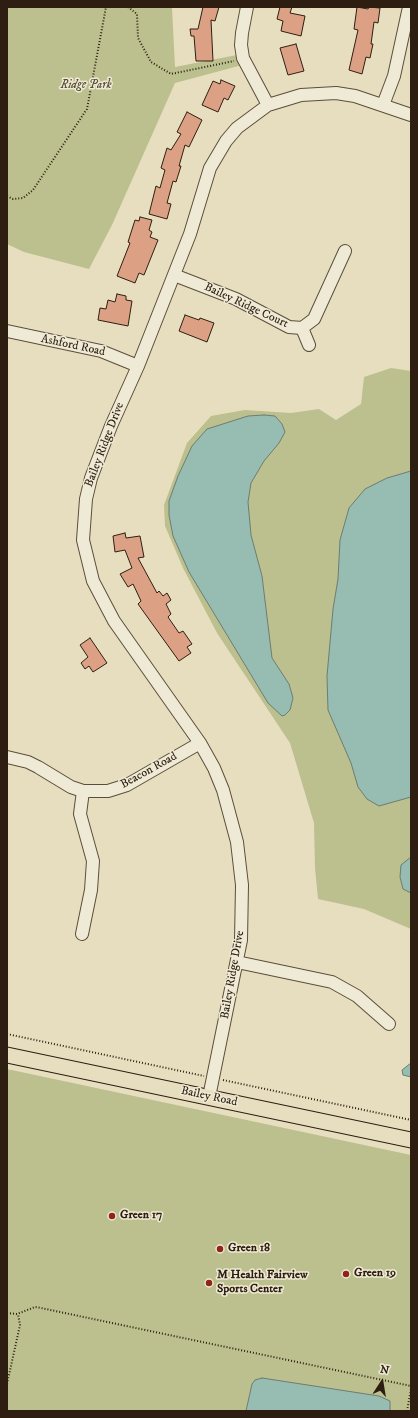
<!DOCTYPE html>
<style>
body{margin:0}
#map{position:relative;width:418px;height:1418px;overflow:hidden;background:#e7debf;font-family:"IM FELL DW Pica",serif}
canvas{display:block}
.frame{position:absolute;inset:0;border:8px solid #2e1e11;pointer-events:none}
.north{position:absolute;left:362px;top:1362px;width:40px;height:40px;-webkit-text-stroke:3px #efead5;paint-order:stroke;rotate:12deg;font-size:11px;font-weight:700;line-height:16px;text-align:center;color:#2e1e11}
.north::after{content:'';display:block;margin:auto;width:14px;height:18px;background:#2e1e11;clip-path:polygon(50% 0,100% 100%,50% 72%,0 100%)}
</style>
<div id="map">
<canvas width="418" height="1418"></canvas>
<div class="frame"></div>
<div class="north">N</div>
</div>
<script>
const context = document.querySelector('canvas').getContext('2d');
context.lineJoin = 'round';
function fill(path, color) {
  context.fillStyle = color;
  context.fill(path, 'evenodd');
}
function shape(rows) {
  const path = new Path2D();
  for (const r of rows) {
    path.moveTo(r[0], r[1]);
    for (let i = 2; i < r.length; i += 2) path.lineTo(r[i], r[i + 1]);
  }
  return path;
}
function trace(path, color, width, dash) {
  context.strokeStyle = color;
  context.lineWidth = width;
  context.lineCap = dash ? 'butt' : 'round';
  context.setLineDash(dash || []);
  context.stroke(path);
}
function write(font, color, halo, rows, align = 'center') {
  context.font = font + ' "IM FELL DW Pica",serif';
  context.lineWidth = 3;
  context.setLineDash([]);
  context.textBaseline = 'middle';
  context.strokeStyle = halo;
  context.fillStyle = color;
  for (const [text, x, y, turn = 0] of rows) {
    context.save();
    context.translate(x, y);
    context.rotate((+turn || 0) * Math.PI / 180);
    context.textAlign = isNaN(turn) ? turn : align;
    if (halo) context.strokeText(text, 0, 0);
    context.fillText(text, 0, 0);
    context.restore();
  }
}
const green = shape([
 [7,7,172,7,175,67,242,54,246,64,175,83,112,225,89,269,24,252,7,244],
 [391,368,411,371,411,929,364,909,318,899,315,868,314,823,290,743,217,633,183,568,165,526,164,505,187,443,211,416,245,410,291,413,319,409,336,420,361,404,364,377],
 [7,1069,411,1155,411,1411,7,1411]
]);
const water = shape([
 [264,415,275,416,282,424,285,432,279,443,264,461,251,483,248,502,251,535,262,576,272,658,289,684,293,698,290,710,285,715,282,716,268,703,189,572,173,536,169,515,169,501,178,476,192,446,207,429,248,416,264,415],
 [411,471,411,797,379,806,367,799,358,787,351,763,328,710,327,676,333,609,338,579,340,540,349,508,365,489,387,478,411,471],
 [411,857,411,893,403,889,400,877,401,865,411,857],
 [411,1063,411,1077,403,1075,402,1070,411,1063],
 [262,1378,379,1396,390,1401,390,1411,246,1411,252,1384,255,1380,262,1378]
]);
const building = shape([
 [203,7,219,7,215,21,211,20,213,61,196,61,194,36,191,36,190,29,198,29,203,7],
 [280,7,292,7,290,13,305,16,301,36,281,31,283,21,277,19,280,7],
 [357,7,368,9,369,7,380,8,378,23,374,22,371,44,373,44,370,58,366,57,362,74,349,70,358,30,354,29,357,7],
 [296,44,304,71,288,75,280,48,296,44],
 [221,80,235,86,228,100,224,98,218,112,202,105,213,81,220,84,221,80],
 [187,112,202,120,189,147,185,145,179,166,181,166,176,182,173,181,167,203,171,204,167,219,149,214,156,186,160,188,165,170,161,168,167,148,171,150,181,134,177,132,187,112],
 [140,217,152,220,149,230,152,232,150,237,158,240,144,275,139,273,135,283,117,276,130,243,128,242,135,220,139,221,140,217],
 [117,294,126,296,126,300,132,301,128,326,98,320,100,308,106,309,108,300,115,302,117,294],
 [185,315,199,320,200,318,214,323,207,342,179,331,185,315],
 [125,533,126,538,140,536,144,557,138,558,157,593,159,591,163,596,167,593,171,600,166,604,171,614,168,617,179,633,183,631,192,644,187,647,191,653,179,661,138,604,141,601,133,584,128,587,120,574,132,568,125,550,115,552,113,536,125,533],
 [90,638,107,663,93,672,89,666,85,669,81,663,88,657,80,645,90,638]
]);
const path = shape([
 [128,7,137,14,138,38,151,62,171,74,234,61],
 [7,196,13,199,23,198,33,190,87,109,106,7],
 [7,1034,204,1076],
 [223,1080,411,1120],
 [7,1313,17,1314,35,1307,41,1308,411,1386],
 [7,1384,20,1325,18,1314],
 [407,1411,411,1389]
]);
const minor = shape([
 [247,7,242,33,241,45,243,58,268,105],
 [383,105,394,76,409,7],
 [174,275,236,299,289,327,302,328,314,319,345,251],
 [302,328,309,345],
 [7,331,101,351,138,366],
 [7,757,28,762,38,767,71,787,83,791,108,791,127,785,200,743],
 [82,934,91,890,93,861,80,814,83,791],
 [237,962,332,982,357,996,389,1024],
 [209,1097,241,940,242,885,237,842,223,790,214,768,200,743,114,621,93,581,83,540,86,499,91,478,111,426,138,366,190,234,210,168,226,141,237,128,268,105,301,95,336,93,355,96,411,115]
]);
const major = shape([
 [7,1055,411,1140]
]);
const markers = [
 [112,1216,4,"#8f2418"],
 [220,1249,4,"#8f2418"],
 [346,1274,4,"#8f2418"],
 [209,1283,4,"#8f2418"]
];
const parkNames = [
 ["Ridge Park",86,86]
];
const streetNames = [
 ["Bailey Ridge Court",246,306,25],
 ["Ashford Road",73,346,12],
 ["Bailey Ridge Drive",105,445,-69],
 ["Beacon Road",149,771,-29],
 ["Bailey Ridge Drive",233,975,-80],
 ["Bailey Road",209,1097,12]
];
const poiNames = [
 ["Green 17",120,1216],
 ["Green 18",228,1249],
 ["Green 19",354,1274],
 ["M Health Fairview",217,1276],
 ["Sports Center",217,1290]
];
fill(green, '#bbc08e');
fill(water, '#97bcb2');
trace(water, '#6d7d72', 1);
fill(building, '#dca184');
trace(building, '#2e1e11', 1);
trace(minor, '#5c4e3c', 14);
trace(major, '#2e1e11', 17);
trace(path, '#2e1e11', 2, [1, 2]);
trace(minor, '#efead5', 12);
trace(major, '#e7debf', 15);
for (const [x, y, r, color] of markers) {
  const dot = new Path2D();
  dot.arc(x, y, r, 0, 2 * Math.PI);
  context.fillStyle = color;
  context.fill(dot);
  trace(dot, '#efead5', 1.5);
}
write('italic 12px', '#584f36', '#efead5', parkNames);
write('12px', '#2e1e11', '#efead5', streetNames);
write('bold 12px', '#2e1e11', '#efead5', poiNames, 'left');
</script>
